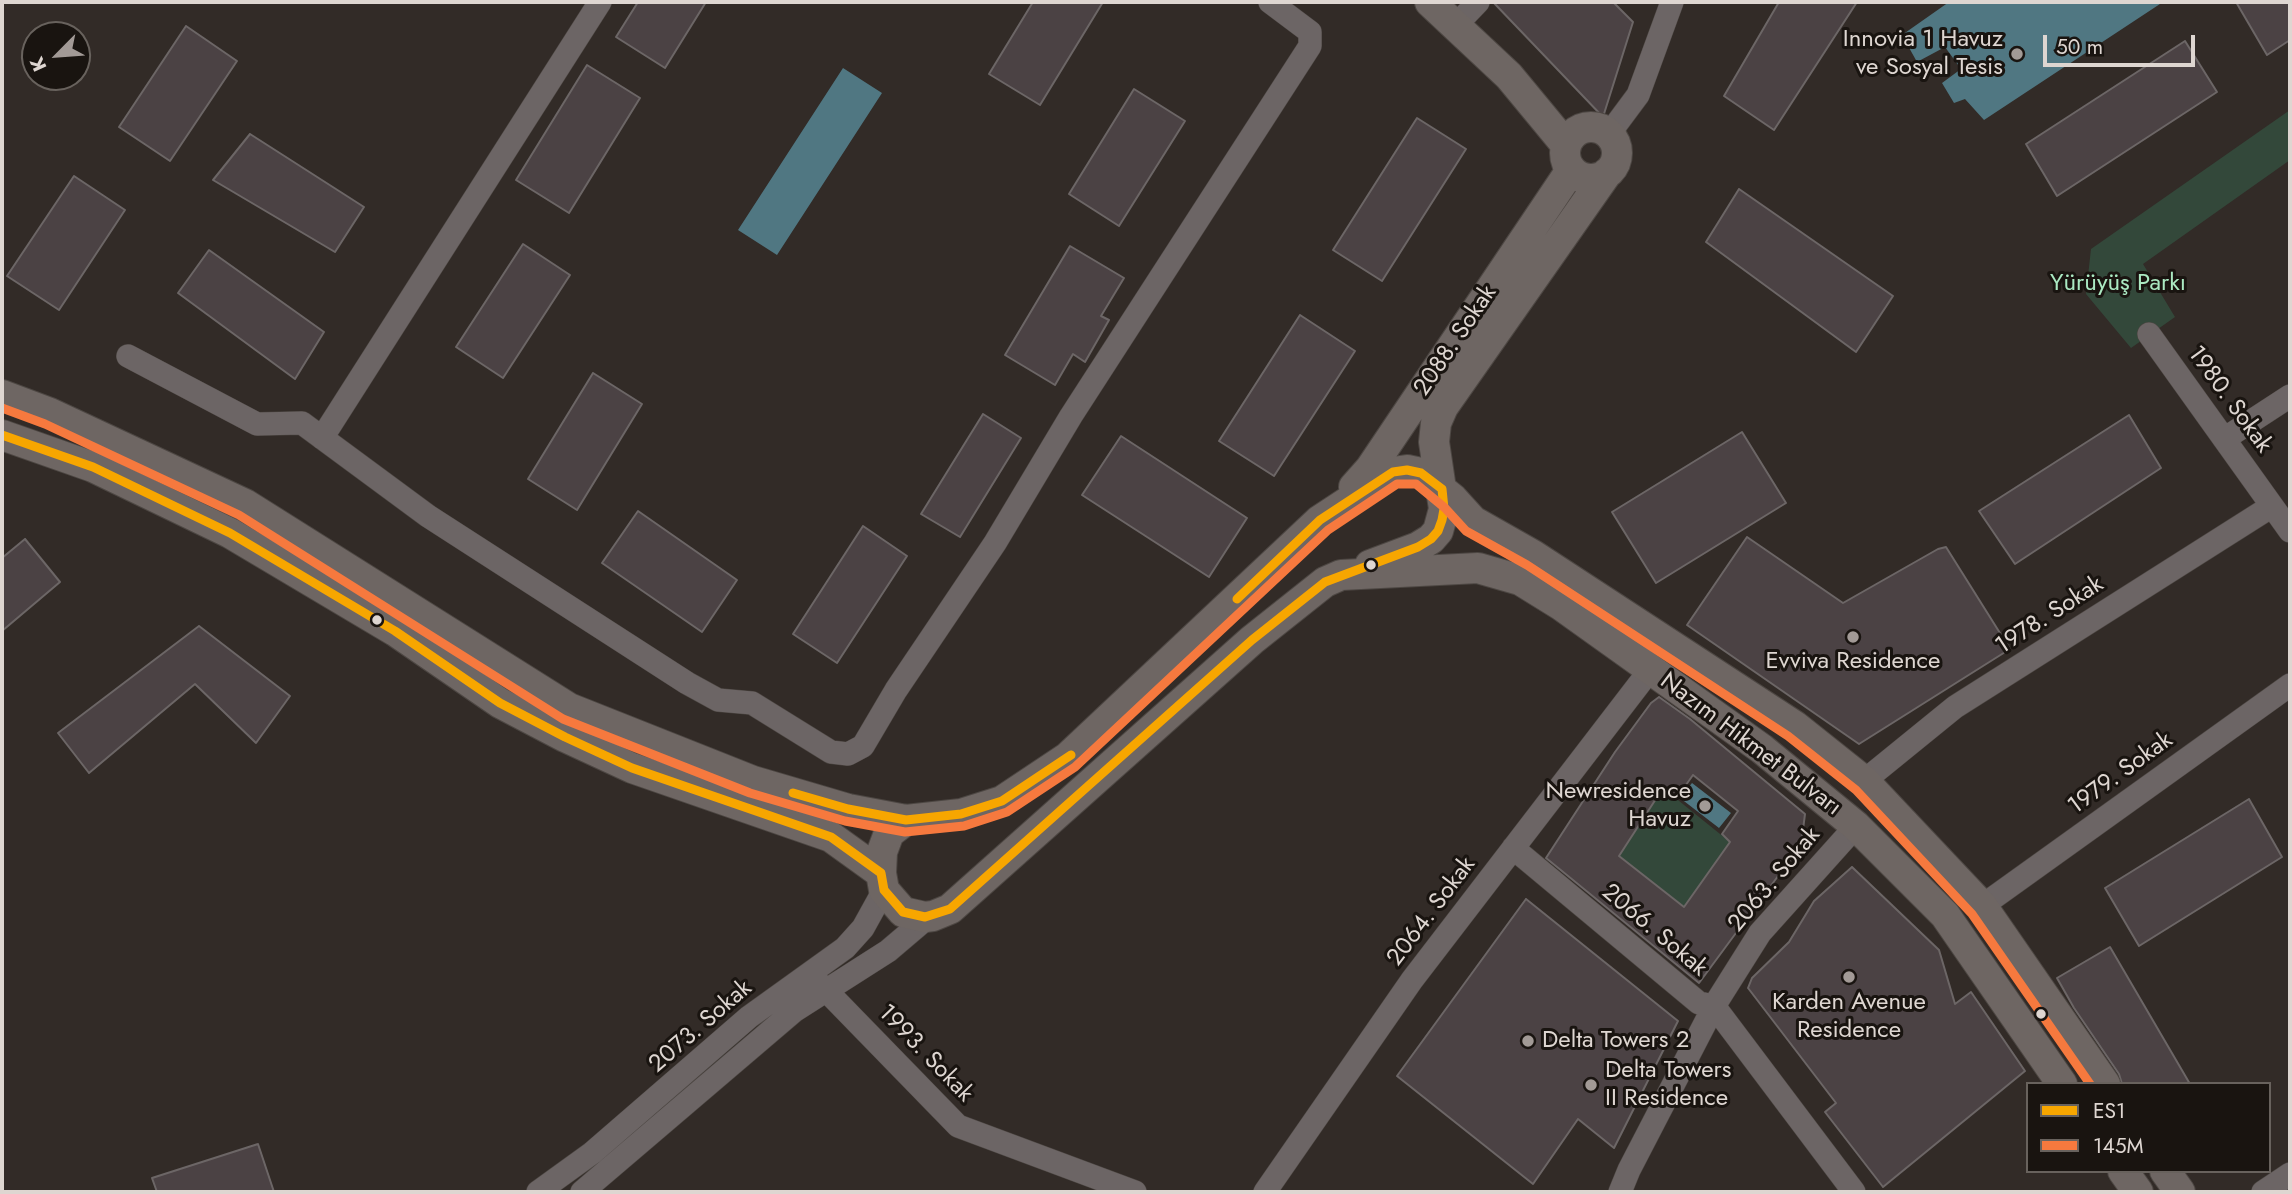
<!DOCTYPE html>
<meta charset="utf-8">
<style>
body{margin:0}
#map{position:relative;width:2292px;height:1194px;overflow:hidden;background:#322b27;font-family:Jost,sans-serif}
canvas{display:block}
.frame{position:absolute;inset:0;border:4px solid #ded6d1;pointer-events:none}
.legend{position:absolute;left:2026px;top:1082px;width:245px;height:91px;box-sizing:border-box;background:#191410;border:2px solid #68625d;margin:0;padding:9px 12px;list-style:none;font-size:21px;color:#ded6d1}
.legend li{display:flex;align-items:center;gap:14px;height:35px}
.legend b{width:35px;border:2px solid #68625d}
.north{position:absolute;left:21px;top:21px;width:70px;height:70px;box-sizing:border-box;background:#191410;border:2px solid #68625d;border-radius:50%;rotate:245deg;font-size:19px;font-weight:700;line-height:28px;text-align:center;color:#ded6d1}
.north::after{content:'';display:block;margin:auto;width:24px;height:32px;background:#a29a96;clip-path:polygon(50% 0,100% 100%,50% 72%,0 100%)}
.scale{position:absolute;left:2043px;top:35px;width:152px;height:32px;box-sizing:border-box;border:4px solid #ded6d1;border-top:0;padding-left:9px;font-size:21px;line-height:24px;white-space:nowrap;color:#ded6d1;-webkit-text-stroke:5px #191410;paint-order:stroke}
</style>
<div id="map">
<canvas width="2292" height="1194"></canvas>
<div class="frame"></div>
<ul class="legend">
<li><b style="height:9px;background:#f7a600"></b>ES1</li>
<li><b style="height:9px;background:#f6793e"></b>145M</li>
</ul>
<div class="north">K</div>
<div class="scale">50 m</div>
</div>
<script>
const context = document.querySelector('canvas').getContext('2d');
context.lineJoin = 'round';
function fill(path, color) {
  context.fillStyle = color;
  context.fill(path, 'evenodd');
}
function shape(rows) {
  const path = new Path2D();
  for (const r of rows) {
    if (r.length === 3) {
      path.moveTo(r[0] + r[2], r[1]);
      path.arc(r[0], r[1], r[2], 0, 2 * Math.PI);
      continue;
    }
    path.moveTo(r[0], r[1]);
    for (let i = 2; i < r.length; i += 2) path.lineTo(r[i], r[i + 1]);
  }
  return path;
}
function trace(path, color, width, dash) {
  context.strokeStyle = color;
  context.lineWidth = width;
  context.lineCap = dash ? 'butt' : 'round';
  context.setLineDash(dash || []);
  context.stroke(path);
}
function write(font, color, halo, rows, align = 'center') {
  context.font = font + ' Jost,sans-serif';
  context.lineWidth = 6;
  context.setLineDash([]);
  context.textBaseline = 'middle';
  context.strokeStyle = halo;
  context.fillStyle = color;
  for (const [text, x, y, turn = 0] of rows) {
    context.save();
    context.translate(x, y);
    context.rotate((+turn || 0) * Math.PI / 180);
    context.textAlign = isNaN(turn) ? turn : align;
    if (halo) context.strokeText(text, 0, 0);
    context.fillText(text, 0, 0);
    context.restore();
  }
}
const green = shape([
 [2290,110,2290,160,2143,264,2175,317,2131,348,2086,294,2091,249],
 [1663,788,1730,842,1684,907,1619,856]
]);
const water = shape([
 [1949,2,2163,2,1984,120,1965,99,1954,103,1942,83,1961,69,1945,47,1917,62,1902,35],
 [843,68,882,93,777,255,738,230],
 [1692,783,1731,813,1719,828,1680,798]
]);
const building = shape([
 [638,2,706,2,665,68,616,37,638,2],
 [1033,2,1103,2,1040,105,989,74,1033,2],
 [1493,2,1613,2,1633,22,1603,117,1493,2],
 [1779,2,1857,2,1774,130,1724,96,1779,2],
 [2236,2,2290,2,2290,40,2267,55,2236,2],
 [186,26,237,61,170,161,119,127,186,26],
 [2185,41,2217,92,2057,196,2026,144,2185,41],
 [587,65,640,98,569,213,516,180,587,65],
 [1134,89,1185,121,1119,226,1069,194,1134,89],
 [1417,118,1466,149,1382,281,1333,250,1417,118],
 [250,134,364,207,335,252,213,180,250,134],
 [74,176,125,210,59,310,7,276,74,176],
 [1739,189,1893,296,1856,352,1706,242,1739,189],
 [523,244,570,275,503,378,456,347,523,244],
 [1070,246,1124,278,1101,316,1109,320,1085,362,1073,354,1055,385,1005,355,1070,246],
 [209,250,324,332,295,379,178,293,209,250],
 [1300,315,1355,351,1274,476,1219,441,1300,315],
 [593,373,642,404,577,510,528,479,593,373],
 [983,414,1021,438,960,537,921,514,983,414],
 [2129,415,2161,468,2015,564,1979,511,2129,415],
 [1742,432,1786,503,1656,583,1612,512,1742,432],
 [1121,436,1247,518,1209,577,1082,495,1121,436],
 [638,511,737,580,702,632,602,563,638,511],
 [863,526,907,556,837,663,793,634,863,526],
 [1747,537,1843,603,1938,549,1946,547,2010,649,1859,744,1687,625,1747,537],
 [25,539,60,582,2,631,2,558,25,539],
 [199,626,290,696,256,743,195,684,89,773,58,733,199,626],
 [1659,697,1690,719,1805,814,1801,845,1699,983,1546,858,1615,752,1651,703,1659,697],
 [1693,775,1738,811,1722,834,1730,842,1684,907,1619,856,1663,788,1676,799,1693,775],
 [2249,799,2282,857,2139,946,2105,888,2249,799],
 [1852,867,1939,950,1955,1004,1971,992,2025,1071,1883,1187,1825,1112,1836,1103,1748,988,1752,978,1789,942,1814,901,1852,867],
 [1526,899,1678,1021,1614,1148,1578,1119,1533,1184,1397,1076,1526,899],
 [2110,947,2190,1084,2122,1084,2119,1074,2074,1008,2057,978,2110,947],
 [258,1144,274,1192,157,1192,152,1178,258,1144]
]);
const minor = shape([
 [1456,25,1478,2],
 [1609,134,1638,95,1672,2],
 [2149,334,2290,531],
 [128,356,257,424,302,423,428,516,687,683,718,700,752,703,831,752,848,754,863,746,896,690,995,543,1071,416,1310,46,1310,32,1270,2],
 [322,438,600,2],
 [2224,439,2290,396],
 [1864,781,1955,707,2272,506],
 [1513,848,1699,1003,1714,1006,1854,1192],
 [1982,906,2290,685],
 [815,979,958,1126,1135,1192],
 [538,1192,592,1153,749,1017,845,948,863,928,884,890],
 [582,1192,794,1011,888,951,928,917],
 [1265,1192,1412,980,1650,670],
 [1620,1192,1629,1170,1714,1006,1760,933,1856,826],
 [2263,1192,2290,1174]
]);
const major = shape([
 [1430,2,1509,76,1566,145],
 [1591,153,26],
 [2,395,50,413,245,504,569,708,753,781,848,809,906,820,961,814,1002,801,1068,757,1320,520,1393,472,1407,470,1421,473,1453,499,1473,521,1533,555,1795,726,1864,781,1982,906,2105,1084],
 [2,435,93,467,230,533,395,631,500,703,565,737,632,768,831,837,881,873],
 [1354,487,1370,469,1571,170],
 [1370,565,1418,547,1431,539,1438,531,1444,509,1434,442,1436,423,1443,407,1607,173],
 [906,820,889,833,882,852,881,873,884,890,903,912,925,917,933,916,950,909,1252,640,1325,582,1341,575,1478,568,1520,580,1562,606,1762,749,1856,826,1945,915,2062,1084],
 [2123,1171,2138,1192],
 [2165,1171,2180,1192]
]);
const bus1 = shape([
 [2,435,93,467,230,533,395,631,500,703,565,737,632,768,831,837,881,873,884,890,903,912,925,917,950,909,1252,640,1325,582,1418,547,1431,539,1438,531,1442,520,1444,509,1442,489],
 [1237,599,1320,520,1393,472,1407,470,1421,473,1442,489],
 [793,793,848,809,906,820,961,814,1002,801,1071,755]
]);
const bus2 = shape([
 [2,408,45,424,239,515,563,719,750,793,845,821,905,832,964,826,1007,812,1075,767,1328,530,1397,484,1416,484,1445,508,1466,531,1527,565,1788,736,1856,790,1972,914,2090,1084]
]);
const markers = [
 [2017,54,7,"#a29a96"],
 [1371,565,6,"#ded6d1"],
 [377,620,6,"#ded6d1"],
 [1853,637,7,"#a29a96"],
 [1705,806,7,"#a29a96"],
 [1849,977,7,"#a29a96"],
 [2041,1014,6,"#ded6d1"],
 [1528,1041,7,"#a29a96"],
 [1591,1085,7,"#a29a96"]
];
const poiNames = [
 ["Innovia 1 Havuz",2003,40],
 ["ve Sosyal Tesis",2003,68],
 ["Evviva Residence",1853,662,"center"],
 ["Newresidence",1691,792],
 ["Havuz",1691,820],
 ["Karden Avenue",1849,1003,"center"],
 ["Residence",1849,1031,"center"],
 ["Delta Towers 2",1542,1041,"left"],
 ["Delta Towers",1605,1071,"left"],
 ["II Residence",1605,1099,"left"]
];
const parkNames = [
 ["Yürüyüş Parkı",2118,284]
];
const streetNames = [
 ["2088. Sokak",1456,341,-56],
 ["1980. Sokak",2229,400,54],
 ["1978. Sokak",2050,616,-33],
 ["Nazım Hikmet Bulvarı",1750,745,37],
 ["1979. Sokak",2121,774,-36],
 ["2063. Sokak",1775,880,-50],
 ["2064. Sokak",1432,912,-53],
 ["2066. Sokak",1654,931,40],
 ["2073. Sokak",701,1027,-41],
 ["1993. Sokak",925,1054,46]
];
fill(green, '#33483a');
fill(water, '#507782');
fill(building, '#4b4244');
trace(building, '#6c6666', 2);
trace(minor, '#4d4743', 24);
trace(major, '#4d4743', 32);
trace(minor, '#6c6565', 23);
trace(major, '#6e6663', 30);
trace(bus1, '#f7a600', 9);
trace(bus2, '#f6793e', 9);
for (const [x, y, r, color] of markers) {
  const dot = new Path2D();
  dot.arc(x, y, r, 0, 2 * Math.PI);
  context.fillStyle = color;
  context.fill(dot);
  trace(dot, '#191410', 2.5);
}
write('24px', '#ded6d1', '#191410', poiNames, 'right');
write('24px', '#abe9c2', '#191410', parkNames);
write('24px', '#ded6d1', '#191410', streetNames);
</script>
